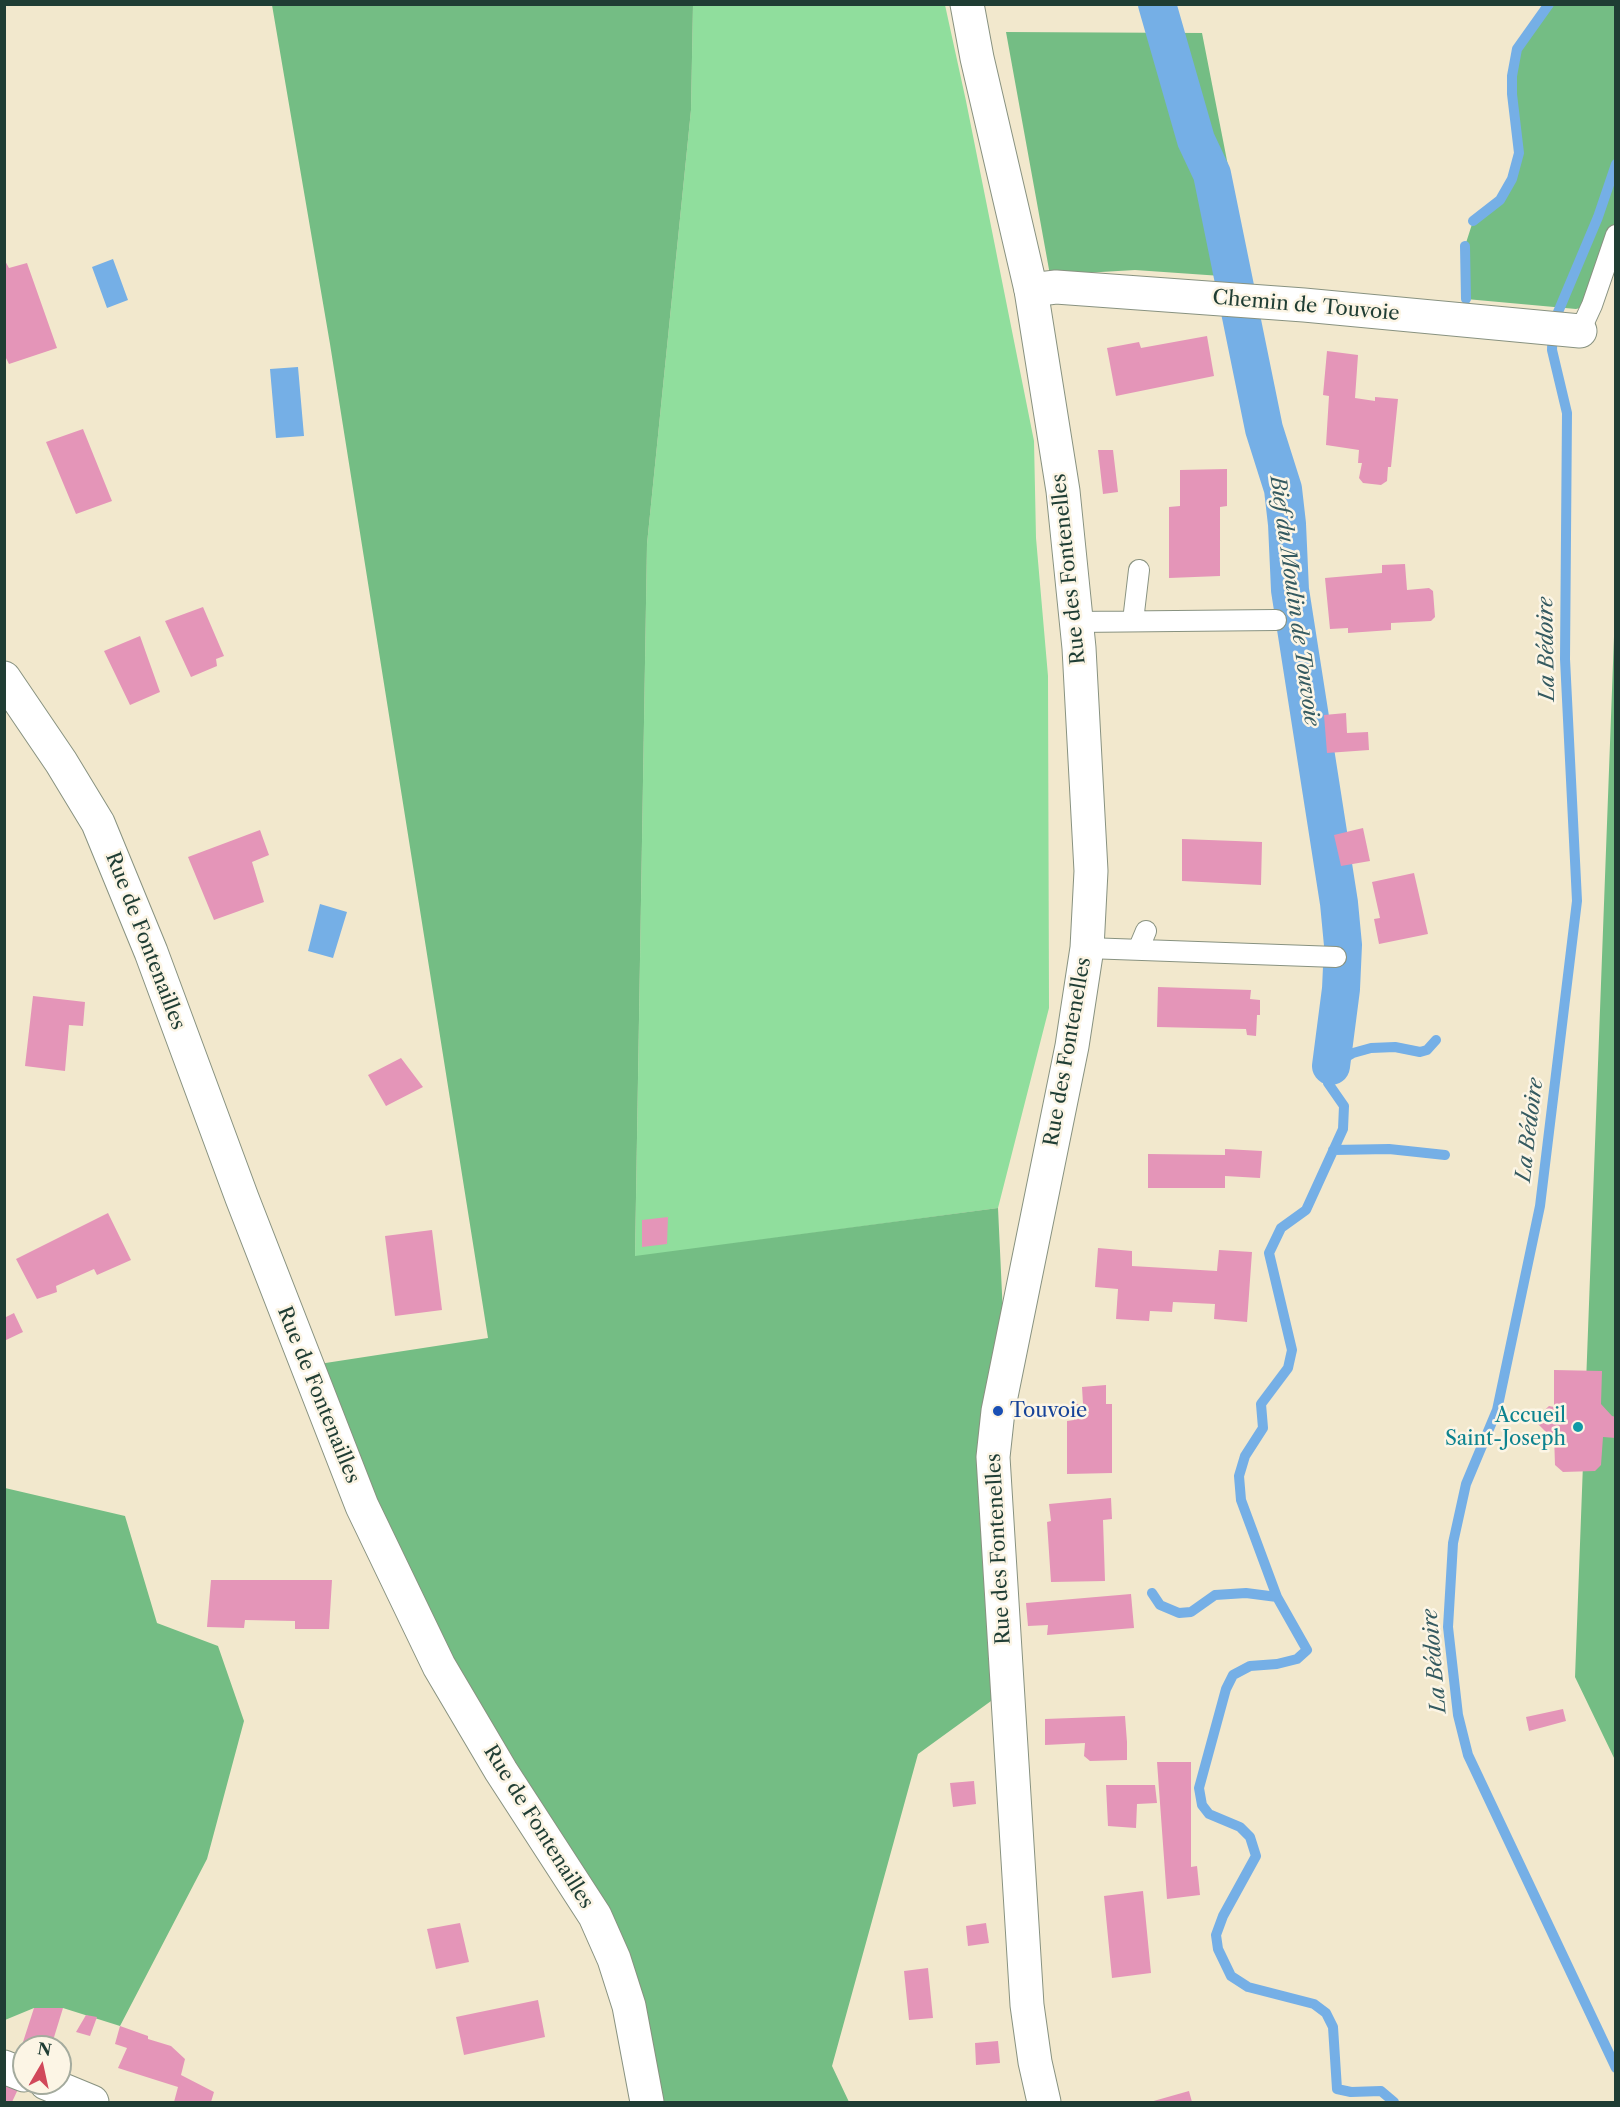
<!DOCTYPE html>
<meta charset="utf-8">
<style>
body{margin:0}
#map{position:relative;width:1620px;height:2107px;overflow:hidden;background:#f2e8cd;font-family:"Libre Caslon Text",serif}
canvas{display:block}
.frame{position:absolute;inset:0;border:6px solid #1f3d34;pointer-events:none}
.north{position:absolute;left:12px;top:2035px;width:60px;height:60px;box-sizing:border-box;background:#fcf5e5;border:2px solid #a4ab9e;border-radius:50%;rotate:9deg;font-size:16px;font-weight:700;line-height:24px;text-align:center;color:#1f3d34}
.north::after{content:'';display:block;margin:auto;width:21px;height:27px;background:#d1495b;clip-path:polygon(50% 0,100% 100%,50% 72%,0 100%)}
</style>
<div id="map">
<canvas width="1620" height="2107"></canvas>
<div class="frame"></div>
<div class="north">N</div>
</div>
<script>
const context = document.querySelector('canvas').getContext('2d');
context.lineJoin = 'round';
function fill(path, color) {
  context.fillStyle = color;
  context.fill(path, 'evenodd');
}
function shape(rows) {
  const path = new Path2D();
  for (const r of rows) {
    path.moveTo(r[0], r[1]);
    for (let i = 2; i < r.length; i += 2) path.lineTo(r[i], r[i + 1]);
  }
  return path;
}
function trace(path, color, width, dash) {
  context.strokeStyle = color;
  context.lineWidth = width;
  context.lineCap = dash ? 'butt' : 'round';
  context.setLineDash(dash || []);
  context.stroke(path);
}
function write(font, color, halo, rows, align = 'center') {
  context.font = font + ' "Libre Caslon Text",serif';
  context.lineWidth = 5;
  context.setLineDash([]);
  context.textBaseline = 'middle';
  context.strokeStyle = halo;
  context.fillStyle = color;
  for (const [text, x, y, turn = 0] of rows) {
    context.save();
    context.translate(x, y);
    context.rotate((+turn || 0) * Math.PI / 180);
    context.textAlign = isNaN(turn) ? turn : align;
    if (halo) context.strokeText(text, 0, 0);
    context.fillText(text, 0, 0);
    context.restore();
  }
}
const green = shape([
 [693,5,945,5,966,101,1034,441,1036,538,1048,676,1049,1008,998,1208,635,1257,647,544,691,110]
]);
const forest = shape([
 [272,5,693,5,691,110,647,544,635,1256,998,1208,1020,1680,918,1754,832,2066,849,2102,647,2102,629,2006,501,1771,306,1366,488,1338,330,344],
 [1549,5,1615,5,1615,235,1592,305,1576,309,1466,299,1465,246,1473,221,1500,200,1512,179,1519,153,1512,94,1512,76,1517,49],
 [1006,32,1202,33,1250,278,1135,270,1050,275],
 [1615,610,1615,1760,1575,1677],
 [5,1488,125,1516,157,1623,218,1646,244,1721,207,1859,120,2026,63,2008,34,2008,5,2020]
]);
const water = shape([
 [113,259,128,300,107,308,92,267],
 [298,367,304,436,276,438,270,369],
 [320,904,347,912,333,958,308,951]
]);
const stream = shape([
 [1616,164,1598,217,1553,324,1552,350,1567,413,1565,659,1577,901,1540,1206,1497,1410,1466,1484,1453,1543,1448,1627,1458,1715,1468,1755,1616,2068],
 [1473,221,1500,200,1512,179,1519,153,1512,94,1512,76,1517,49,1549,4],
 [1465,246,1466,299],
 [1333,1150,1389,1149,1445,1155],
 [1152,1593,1160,1605,1179,1613,1191,1612,1215,1595,1246,1593,1277,1597],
 [1394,2102,1381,2091,1351,2092,1337,2089,1333,2027,1326,2013,1314,2004,1248,1987,1231,1976,1218,1949,1216,1935,1223,1916,1256,1856,1250,1837,1240,1827,1209,1814,1202,1805,1199,1788,1226,1689,1233,1675,1250,1666,1277,1664,1297,1659,1307,1650,1277,1597,1241,1500,1239,1476,1245,1456,1263,1428,1261,1404,1288,1368,1292,1350,1269,1253,1281,1228,1306,1210,1343,1129,1344,1106,1328,1083,1331,1066,1353,1053,1371,1048,1395,1047,1420,1052,1427,1050,1436,1040]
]);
const canal = shape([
 [1157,4,1196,140,1212,174,1264,429,1283,489,1287,524,1290,590,1339,903,1343,945,1341,989,1331,1066]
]);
const building = shape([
 [4,259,9,268,27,263,57,348,9,364,4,354],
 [1207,336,1214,376,1116,396,1107,348,1139,342,1141,348],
 [1327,351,1358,355,1355,398,1375,401,1375,397,1398,399,1391,467,1388,467,1387,481,1381,485,1363,483,1359,478,1362,463,1358,463,1359,450,1326,445,1329,396,1323,395],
 [83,429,112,501,76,514,46,442],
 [1098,450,1113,450,1118,492,1103,494],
 [1227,469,1227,506,1220,507,1220,576,1169,578,1169,507,1180,506,1180,470],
 [1405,564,1407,590,1429,588,1433,591,1435,617,1431,621,1391,623,1391,630,1348,633,1348,628,1330,629,1325,578,1382,573,1382,565],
 [203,607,224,656,216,659,217,666,191,677,165,621],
 [140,636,160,692,130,705,104,651],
 [1346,713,1347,733,1368,732,1369,750,1327,753,1324,715],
 [1363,828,1370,861,1341,866,1334,835],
 [260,830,269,855,252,862,264,902,214,920,188,857],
 [1182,839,1262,842,1261,885,1182,881],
 [1414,873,1428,934,1379,944,1374,919,1380,918,1372,882],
 [1158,987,1251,990,1250,999,1260,1000,1260,1015,1257,1015,1256,1036,1247,1035,1246,1029,1157,1027],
 [33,996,85,1002,83,1026,69,1025,65,1071,25,1066],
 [401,1058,423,1087,386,1106,368,1075],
 [1225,1149,1262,1151,1260,1178,1225,1176,1225,1188,1148,1188,1148,1154,1225,1155],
 [108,1213,131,1260,97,1275,94,1269,56,1286,57,1292,37,1299,16,1259],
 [668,1217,667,1244,642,1247,642,1220],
 [432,1230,442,1310,395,1316,385,1236],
 [1098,1248,1132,1251,1132,1266,1217,1271,1219,1250,1252,1252,1247,1322,1214,1319,1215,1304,1173,1302,1172,1312,1150,1311,1149,1321,1116,1319,1118,1289,1095,1287],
 [14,1313,23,1332,4,1341,4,1318],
 [1554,1370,1602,1371,1601,1404,1612,1416,1616,1417,1616,1438,1603,1437,1601,1465,1595,1471,1563,1472,1555,1465,1554,1435,1548,1434,1534,1420,1549,1406,1554,1407],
 [1106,1385,1106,1404,1112,1404,1112,1473,1067,1474,1067,1421,1074,1420,1074,1404,1083,1404,1082,1387],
 [1111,1498,1112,1519,1103,1520,1105,1581,1051,1582,1047,1522,1051,1521,1049,1504],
 [211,1580,332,1580,329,1629,295,1629,295,1621,245,1620,244,1628,207,1627],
 [1131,1594,1134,1628,1047,1635,1048,1625,1028,1626,1026,1603],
 [1563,1709,1566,1721,1529,1731,1526,1717],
 [1125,1716,1127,1742,1127,1760,1090,1761,1084,1756,1085,1743,1045,1745,1045,1719],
 [1157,1762,1191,1762,1191,1867,1197,1866,1200,1895,1167,1899],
 [974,1781,976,1804,953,1807,950,1783],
 [1106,1785,1155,1785,1157,1803,1137,1804,1136,1828,1108,1826],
 [1143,1891,1151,1973,1112,1978,1104,1896],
 [460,1923,469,1962,436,1969,427,1929],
 [986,1923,989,1943,968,1946,966,1926],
 [928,1968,933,2018,909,2020,904,1971],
 [538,2000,545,2037,464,2055,456,2017],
 [34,2008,63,2008,51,2047,40,2047,23,2042],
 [86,2015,97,2017,90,2036,76,2032],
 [120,2026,148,2036,148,2039,171,2046,185,2059,181,2075,214,2092,211,2102,174,2102,178,2087,118,2068,127,2048,115,2044],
 [998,2041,1000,2063,976,2065,975,2043],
 [4,2079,20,2085,12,2102,4,2102],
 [1189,2091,1192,2102,1150,2102]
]);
const service = shape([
 [1580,331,1592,305,1616,235],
 [1133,621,1139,570],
 [1076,622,1276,620],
 [1087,948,1336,957],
 [1138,950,1146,931]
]);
const minor = shape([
 [1031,290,1056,287,1304,305,1580,331],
 [4,678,61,762,98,823,151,952,242,1198,362,1506,439,1666,501,1771,595,1916,614,1959,629,2006,647,2102],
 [4,2067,24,2075],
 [46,2083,92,2102]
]);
const tertiary = shape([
 [967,4,977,58,1031,290,1063,491,1079,648,1091,871,1087,948,1072,1046,998,1411,993,1457,1027,2005,1035,2062,1044,2102]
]);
const markers = [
 [998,1411,6,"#1a4fb4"],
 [1578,1427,6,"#0f9aa8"]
];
const streetNames = [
 ["Chemin de Touvoie",1306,306,5],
 ["Rue des Fontenelles",1069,569,-96],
 ["Rue de Fontenailles",145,941,69],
 ["Rue des Fontenelles",1068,1052,-80],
 ["Rue de Fontenailles",318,1395,68],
 ["Rue des Fontenelles",999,1549,-93],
 ["Rue de Fontenailles",538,1827,58]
];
const transitNames = [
 ["Touvoie",1010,1411]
];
const cultureNames = [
 ["Accueil",1566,1416],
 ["Saint-Joseph",1566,1439]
];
const waterNames = [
 ["Bief du Moulin de Touvoie",1294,601,82],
 ["La Bédoire",1547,649,-91],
 ["La Bédoire",1530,1130,-83],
 ["La Bédoire",1435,1661,-95]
];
fill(green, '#90de9d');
fill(forest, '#74bd84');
fill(water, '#75afe6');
trace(stream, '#75afe6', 10);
trace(canal, '#75afe6', 38);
fill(building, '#e495b8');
trace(service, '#889280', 22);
trace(minor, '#889280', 35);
trace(tertiary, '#889280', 35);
trace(service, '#fff', 20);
trace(minor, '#fff', 33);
trace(tertiary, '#fff', 33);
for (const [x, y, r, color] of markers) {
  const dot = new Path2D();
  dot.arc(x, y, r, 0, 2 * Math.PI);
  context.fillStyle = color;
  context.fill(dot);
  trace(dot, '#fcf5e5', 2);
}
write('20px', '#1f3d34', '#fcf5e5', streetNames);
write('20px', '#164399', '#fcf5e5', transitNames, 'left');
write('20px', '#0d838f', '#fcf5e5', cultureNames, 'right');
write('italic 21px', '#345a60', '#fcf5e5', waterNames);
</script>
